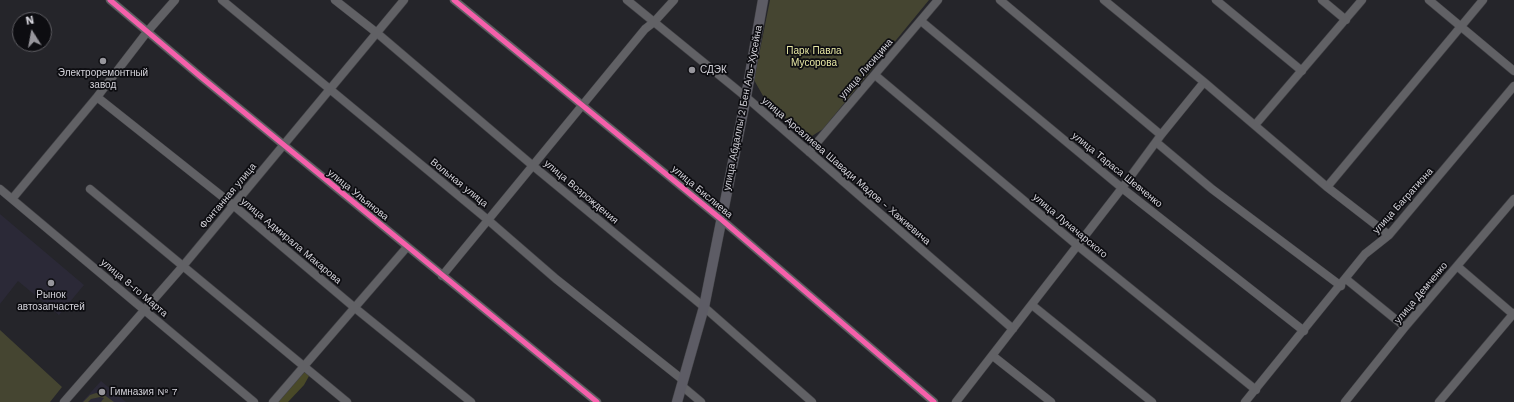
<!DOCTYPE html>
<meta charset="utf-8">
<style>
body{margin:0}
#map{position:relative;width:1514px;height:402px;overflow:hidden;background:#25252a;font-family:"Work Sans",sans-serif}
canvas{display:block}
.north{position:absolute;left:12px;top:12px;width:40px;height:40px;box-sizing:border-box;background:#0d0d11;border:1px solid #5d5c61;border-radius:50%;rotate:349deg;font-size:11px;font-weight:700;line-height:16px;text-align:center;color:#d4d3da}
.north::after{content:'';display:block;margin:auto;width:14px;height:18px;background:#97969c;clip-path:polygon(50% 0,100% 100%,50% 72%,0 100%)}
</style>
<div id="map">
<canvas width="1514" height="402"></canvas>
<div class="north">N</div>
</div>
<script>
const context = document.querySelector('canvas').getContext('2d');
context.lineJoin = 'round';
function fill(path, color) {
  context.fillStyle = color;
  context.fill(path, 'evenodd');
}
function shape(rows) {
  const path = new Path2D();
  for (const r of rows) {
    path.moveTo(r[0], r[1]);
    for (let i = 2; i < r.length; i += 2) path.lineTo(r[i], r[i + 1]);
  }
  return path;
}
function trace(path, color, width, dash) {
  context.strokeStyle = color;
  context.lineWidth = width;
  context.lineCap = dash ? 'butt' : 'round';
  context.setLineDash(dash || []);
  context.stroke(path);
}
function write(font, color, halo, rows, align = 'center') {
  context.font = font + ' "Work Sans",sans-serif';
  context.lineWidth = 3.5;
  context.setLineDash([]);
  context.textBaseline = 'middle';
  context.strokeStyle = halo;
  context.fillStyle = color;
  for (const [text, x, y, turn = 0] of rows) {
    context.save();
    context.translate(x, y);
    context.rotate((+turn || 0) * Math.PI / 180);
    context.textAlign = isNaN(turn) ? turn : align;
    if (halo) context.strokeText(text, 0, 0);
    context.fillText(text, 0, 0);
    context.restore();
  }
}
const built = shape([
 [0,214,84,285,59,315,18,281,0,304],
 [101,381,126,402,82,402]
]);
const green = shape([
 [770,0,929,0,823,129,812,136,802,133,766,101,754,80],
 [0,330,62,387,50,402,0,402],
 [96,393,103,394,114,402,101,402,104,398,100,397,91,399,88,402,83,402,90,395]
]);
const forest = shape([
 [305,370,309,376,304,385,288,402,276,402]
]);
const minor = shape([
 [110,0,201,77,597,402],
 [222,0,488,220,556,279,683,380],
 [335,0,377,33,532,165,704,307,812,402],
 [454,0,722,220,934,402],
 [627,0,746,97,1013,329],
 [1000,0,1161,135],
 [1104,0,1204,82,1327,187,1389,235],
 [1216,0,1302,71],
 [1322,0,1346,20],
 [1429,0,1514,71],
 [921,21,1122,188,1304,331],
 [875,75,1078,246,1256,390],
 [97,97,233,205,355,308,471,402],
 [1255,125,1362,0],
 [1156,142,1212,189,1341,286],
 [809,152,938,0],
 [1327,187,1483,0],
 [0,189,254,402],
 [90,189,347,402],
 [12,199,97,97,147,32,175,0],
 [1457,266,1514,315],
 [442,276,645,29,654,22,674,0],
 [1346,279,1405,327],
 [1032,305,1152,402],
 [993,356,1051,402],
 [682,386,701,402],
 [64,402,183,266,404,0],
 [273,402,407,247],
 [956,402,1122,188,1161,135,1204,82],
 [1245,402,1365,254,1389,235,1514,86],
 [1345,402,1405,327,1514,199],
 [1439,402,1514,313]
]);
const major = shape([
 [677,402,704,307,746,97,763,0]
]);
const cycleway = shape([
 [110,0,201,77,597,402],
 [454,0,722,220,934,402]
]);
const markers = [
 [103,61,4,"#97969c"],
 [692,70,4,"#97969c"],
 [51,283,4,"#97969c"],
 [102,392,4,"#97969c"]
];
const parkNames = [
 ["Парк Павла",814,51],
 ["Мусорова",814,63]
];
const streetNames = [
 ["улица Лисицина",866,69,-49],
 ["улица Абдаллы 2 Бен Аль-Хусейна",743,108,-79],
 ["улица Тараса Шевченко",1117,170,39],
 ["улица Арсалиева Шавади Мадов - Хажиевича",846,171,41],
 ["Вольная улица",459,183,39],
 ["улица Возрождения",581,192,40],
 ["улица Бислиева",702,192,40],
 ["улица Ульянова",358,195,39],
 ["Фонтанная улица",228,196,-50],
 ["улица Багратиона",1403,201,-48],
 ["улица Луначарского",1070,226,40],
 ["улица Адмирала Макарова",291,241,40],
 ["улица 8-го Марта",134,288,40],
 ["улица Демченко",1421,293,-50]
];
const poiNames = [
 ["СДЭК",700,70],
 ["Электроремонтный",103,73,"center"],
 ["завод",103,85,"center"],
 ["Рынок",51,295,"center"],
 ["автозапчастей",51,307,"center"],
 ["Гимназия № 7",110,392]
];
fill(built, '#2b2937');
fill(green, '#454531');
fill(forest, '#494928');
trace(minor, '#424246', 9);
trace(major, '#424246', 11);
trace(minor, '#616165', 8);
trace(major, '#5d5c65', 10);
trace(cycleway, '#f560ab', 5);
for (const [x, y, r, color] of markers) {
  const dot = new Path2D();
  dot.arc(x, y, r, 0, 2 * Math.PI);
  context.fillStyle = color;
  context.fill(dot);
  trace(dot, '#0d0d11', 1.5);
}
write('10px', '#e8e8a4', '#0d0d11', parkNames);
write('10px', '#d4d3da', '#0d0d11', streetNames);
write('10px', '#d4d3da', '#0d0d11', poiNames, 'left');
</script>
